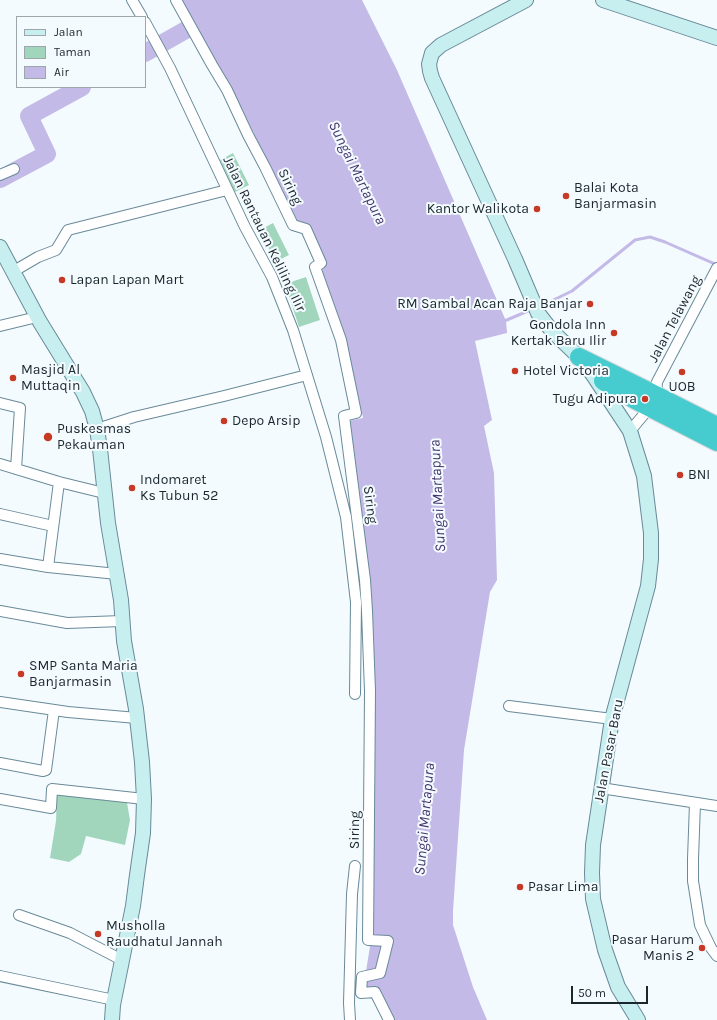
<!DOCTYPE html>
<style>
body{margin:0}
#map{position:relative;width:717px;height:1020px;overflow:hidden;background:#f4fbff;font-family:Karla,sans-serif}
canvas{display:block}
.legend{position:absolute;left:16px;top:16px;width:130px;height:72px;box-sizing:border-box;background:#f4fbff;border:1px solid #9da6ab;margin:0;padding:5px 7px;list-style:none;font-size:12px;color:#1a272d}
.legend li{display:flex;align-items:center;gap:8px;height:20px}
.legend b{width:20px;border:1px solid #9da6ab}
.scale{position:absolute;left:571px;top:986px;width:77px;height:18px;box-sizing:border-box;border:2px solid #1a272d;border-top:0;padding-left:5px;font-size:12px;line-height:14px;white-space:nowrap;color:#1a272d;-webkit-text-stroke:3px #f4fbff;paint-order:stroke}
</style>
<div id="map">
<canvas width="717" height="1020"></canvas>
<ul class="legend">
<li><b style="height:5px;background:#c8eff0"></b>Jalan</li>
<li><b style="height:11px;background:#a1d6bd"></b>Taman</li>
<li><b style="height:11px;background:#c4bae8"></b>Air</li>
</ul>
<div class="scale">50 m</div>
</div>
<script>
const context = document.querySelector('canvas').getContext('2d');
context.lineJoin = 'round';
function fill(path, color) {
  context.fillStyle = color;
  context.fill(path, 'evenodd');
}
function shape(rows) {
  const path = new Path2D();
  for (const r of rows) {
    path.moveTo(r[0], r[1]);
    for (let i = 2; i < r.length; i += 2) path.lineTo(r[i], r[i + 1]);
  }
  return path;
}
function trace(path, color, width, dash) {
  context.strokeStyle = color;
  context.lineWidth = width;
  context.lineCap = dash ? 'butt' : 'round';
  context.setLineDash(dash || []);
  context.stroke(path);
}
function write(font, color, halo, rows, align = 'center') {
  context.font = font + ' Karla,sans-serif';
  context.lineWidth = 4;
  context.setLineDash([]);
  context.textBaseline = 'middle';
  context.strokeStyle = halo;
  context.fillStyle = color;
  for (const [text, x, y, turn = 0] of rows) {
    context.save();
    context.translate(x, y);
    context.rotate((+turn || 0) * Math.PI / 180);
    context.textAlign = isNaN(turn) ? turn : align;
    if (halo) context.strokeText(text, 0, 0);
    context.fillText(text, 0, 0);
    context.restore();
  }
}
const green = shape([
 [233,153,249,185,235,192,220,160],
 [273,223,289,255,275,262,260,230],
 [306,277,320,320,299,327,285,284],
 [57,792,126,797,130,820,125,845,86,836,81,854,69,862,50,858,56,821]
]);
const water = shape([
 [180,0,362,0,397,70,506,321,507,333,475,341,492,420,484,426,494,473,497,580,490,592,464,750,453,911,453,925,473,987,487,1020,395,1020,394,1017,390,1014,377,986,366,988,366,971,372,934,374,747,349,421,363,418,346,340,322,272,323,267,326,264,308,227,296,223,244,113]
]);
const stream = shape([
 [541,306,572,291,635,240,650,237,665,242,717,265],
 [502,322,528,311]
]);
const river = shape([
 [145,53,239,0],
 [0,179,47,154,29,116,82,87]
]);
const street = shape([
 [132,0,142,17],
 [176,0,212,65,227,90,248,135,265,167,293,225,306,229,321,263,315,267,341,340,356,413,344,416,365,580,367,611,370,691,368,940,388,941,380,973,362,977,361,993,375,992,389,1020],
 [145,22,170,68,245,227,272,277,293,330,326,437,346,517,356,602,355,694],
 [0,175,14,169],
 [14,271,38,257,56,250,68,230,227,190],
 [0,326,37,317],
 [0,403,20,408,16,469],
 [97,429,134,417,224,396,307,375],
 [630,431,650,407,656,395,657,382,717,268],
 [0,464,59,482,104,493],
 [0,514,53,526],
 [0,559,48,567,117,574],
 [48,567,59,482],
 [0,611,67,623,122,621],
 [0,702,68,712,137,718],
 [509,706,612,719],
 [0,763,43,771,46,770,54,710],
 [601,788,717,806],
 [0,799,51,808,52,789,144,799],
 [695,803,693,859,693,881,697,906,700,925,711,948,717,956],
 [19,915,70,933,122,960],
 [0,976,114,1000],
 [350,1020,349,1003,352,894,355,866]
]);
const secondary = shape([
 [526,0,441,45,432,53,429,64,430,71,432,78,515,259,538,313,552,331,579,357,593,375,630,431,644,476,651,533,651,559,648,586,612,719,593,845,592,873,593,899,605,950,618,987,638,1020],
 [603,0,717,38],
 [0,247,40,322,83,392,92,411,97,429,100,449,108,523,121,600,124,641,136,709,142,762,144,799,143,833,137,875,133,906,113,1005,112,1020]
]);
const highway = shape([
 [579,357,646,390,717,426],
 [603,381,635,400,717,442]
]);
const markers = [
 [566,196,4,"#c53925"],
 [537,209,4,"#c53925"],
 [62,280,4,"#c53925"],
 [590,304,4,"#c53925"],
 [614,333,4,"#c53925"],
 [515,371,4,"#c53925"],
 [682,372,4,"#c53925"],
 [13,378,4,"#c53925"],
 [645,399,4,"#c53925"],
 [224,421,4,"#c53925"],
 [48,437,5,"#c53925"],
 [680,475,4,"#c53925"],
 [132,488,4,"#c53925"],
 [21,674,4,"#c53925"],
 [520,887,4,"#c53925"],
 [98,934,4,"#c53925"],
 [702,948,4,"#c53925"]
];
const streetNames = [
 ["Siring",290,187,64],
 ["Jalan Rantauan Keliling Ilir",264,234,64],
 ["Jalan Telawang",675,319,-62],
 ["Siring",370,505,83],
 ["Jalan Pasar Baru",609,751,-79],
 ["Siring",355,830,-89]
];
const poiNames = [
 ["Balai Kota",574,188],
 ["Banjarmasin",574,204],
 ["Kantor Walikota",529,209,"right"],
 ["Lapan Lapan Mart",70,280],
 ["RM Sambal Acan Raja Banjar",582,304,"right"],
 ["Gondola Inn",606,325,"right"],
 ["Kertak Baru Ilir",606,341,"right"],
 ["Masjid Al",21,370],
 ["Muttaqin",21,386],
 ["Hotel Victoria",523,371],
 ["UOB",682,387,"center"],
 ["Tugu Adipura",637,399,"right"],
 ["Depo Arsip",232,421],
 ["Puskesmas",57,429],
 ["Pekauman",57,445],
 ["BNI",688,475],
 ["Indomaret",140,480],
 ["Ks Tubun 52",140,496],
 ["SMP Santa Maria",29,666],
 ["Banjarmasin",29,682],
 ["Pasar Lima",528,887],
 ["Musholla",106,926],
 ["Raudhatul Jannah",106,942],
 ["Pasar Harum",694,940,"right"],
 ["Manis 2",694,956,"right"]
];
const waterNames = [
 ["Sungai Martapura",357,173,64],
 ["Sungai Martapura",438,496,-93],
 ["Sungai Martapura",425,819,-85]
];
fill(green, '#a1d6bd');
fill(water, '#c4bae8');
trace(stream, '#c4bae8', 3);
trace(river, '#c4bae8', 18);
trace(street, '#698a99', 12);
trace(secondary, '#698a99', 16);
trace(highway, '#d6d8d9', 20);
trace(street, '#fff', 10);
trace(secondary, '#c8eff0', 14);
trace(highway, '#46cbce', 18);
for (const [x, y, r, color] of markers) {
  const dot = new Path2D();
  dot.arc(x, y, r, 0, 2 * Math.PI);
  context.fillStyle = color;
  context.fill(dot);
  trace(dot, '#f4fbff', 1.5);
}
write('14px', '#1a272d', '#f4fbff', streetNames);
write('14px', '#1a272d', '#f4fbff', poiNames, 'left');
write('italic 15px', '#44346c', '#f4fbff', waterNames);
</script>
